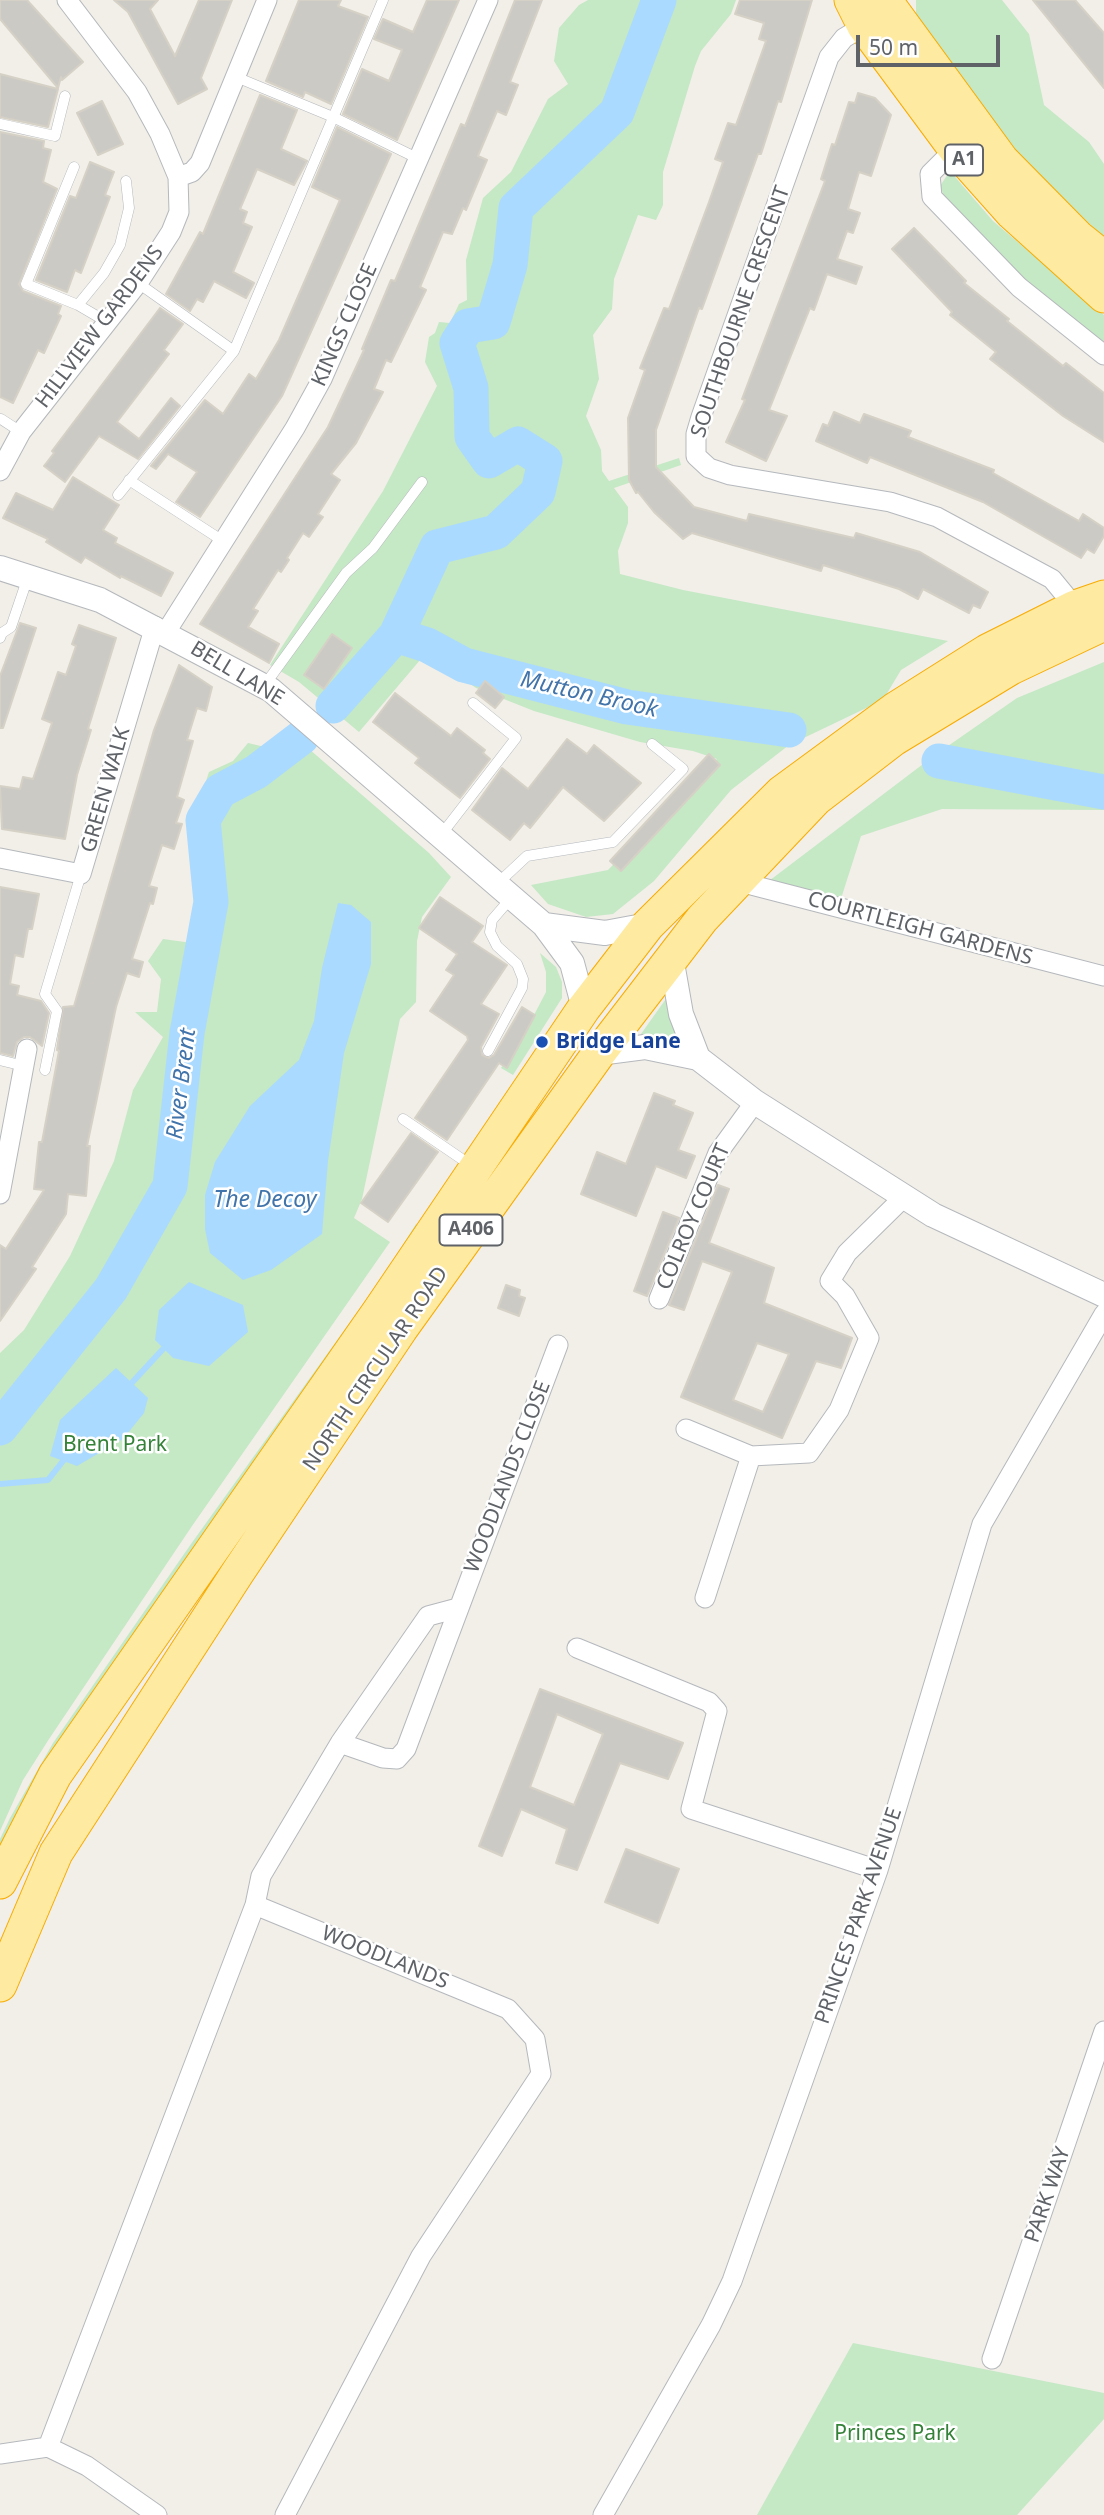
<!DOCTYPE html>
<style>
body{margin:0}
#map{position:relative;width:1104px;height:2515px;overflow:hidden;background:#f1efe8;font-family:"Noto Sans",sans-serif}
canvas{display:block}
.scale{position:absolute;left:856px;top:35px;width:144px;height:32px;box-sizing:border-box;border:4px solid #5f6368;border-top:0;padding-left:9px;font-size:21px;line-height:24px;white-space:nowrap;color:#5f6368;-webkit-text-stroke:5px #fff;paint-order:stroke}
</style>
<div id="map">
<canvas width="1104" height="2515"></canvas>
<div class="scale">50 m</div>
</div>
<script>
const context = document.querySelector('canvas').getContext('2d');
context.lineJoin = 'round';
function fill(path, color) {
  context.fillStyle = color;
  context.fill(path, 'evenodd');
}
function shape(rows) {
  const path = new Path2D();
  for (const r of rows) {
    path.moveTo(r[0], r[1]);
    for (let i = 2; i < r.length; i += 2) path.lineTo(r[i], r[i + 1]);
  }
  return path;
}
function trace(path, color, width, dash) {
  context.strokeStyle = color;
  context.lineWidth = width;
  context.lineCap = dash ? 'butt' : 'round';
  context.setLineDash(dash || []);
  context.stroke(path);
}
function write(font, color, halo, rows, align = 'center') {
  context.font = font + ' "Noto Sans",sans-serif';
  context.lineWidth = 5;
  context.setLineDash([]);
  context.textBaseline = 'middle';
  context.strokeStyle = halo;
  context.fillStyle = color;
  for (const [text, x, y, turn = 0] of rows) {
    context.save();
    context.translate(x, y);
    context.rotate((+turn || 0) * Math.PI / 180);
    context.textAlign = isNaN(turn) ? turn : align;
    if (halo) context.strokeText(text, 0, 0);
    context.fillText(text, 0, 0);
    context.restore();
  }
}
const green = shape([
 [588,0,736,0,731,14,701,51,695,66,663,172,663,205,656,220,638,215,614,279,612,309,593,335,599,379,586,416,601,450,602,471,609,481,679,458,681,465,614,488,628,507,628,523,618,551,620,574,683,590,948,641,901,670,883,700,789,745,731,790,654,881,613,914,586,917,548,904,531,885,608,870,717,759,693,751,640,742,534,711,476,688,426,653,359,732,299,682,270,665,383,491,437,386,425,362,429,337,435,333,439,322,450,323,459,304,467,300,466,260,483,198,511,172,548,99,568,84,554,61,559,28,579,5],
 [916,0,1002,0,1029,34,1044,105,1089,142,1104,164,1104,238,1022,158,963,87,916,18],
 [950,171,993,221,1104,315,1104,344,1007,266,947,203,940,186],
 [1104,662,1104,810,942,809,861,836,838,908,761,887,935,755,1017,698],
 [286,729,429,853,451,877,422,917,417,941,416,1002,400,1019,362,1199,354,1218,390,1242,192,1526,49,1739,23,1780,0,1831,0,1353,24,1330,70,1256,114,1161,133,1090,163,1037,135,1012,157,1012,161,979,148,961,163,939,192,943,196,937,204,908,195,814,209,772,233,761,248,743,269,748],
 [540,953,556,967,562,982,562,998,513,1075,501,1068,522,1038,546,992,546,972],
 [668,996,680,1045,636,1041],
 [416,1224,420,1227,0,1853,0,1839,10,1818,53,1743,191,1544,383,1276],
 [853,2343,1104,2393,1104,2419,1017,2515,757,2515]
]);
const water = shape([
 [338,903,351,905,371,922,371,964,344,1053,328,1161,322,1234,271,1270,243,1280,210,1253,205,1229,205,1195,215,1162,250,1106,299,1060,314,1021,322,968],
 [189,1282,243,1305,248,1332,209,1366,173,1358,155,1340,159,1310],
 [116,1368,148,1398,144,1413,123,1439,77,1466,50,1456,60,1420]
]);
const stream = shape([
 [127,1388,163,1349],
 [0,1484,48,1480,67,1456]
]);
const river = shape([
 [396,635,427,645,464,665,627,707,789,730],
 [333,706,396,635,437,547,496,532,538,492,545,461,518,444,489,461,472,437,471,388,457,343,468,326,493,322,510,265,516,208,617,112,659,0],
 [939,761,1104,792],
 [0,1428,111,1289,170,1186,187,1033,211,902,203,820,220,791,256,772,302,737]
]);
const building = shape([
 [0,0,27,0,83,62,62,80,61,77,58,88,0,19,0,0],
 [114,0,158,0,150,9,175,56,199,0,232,0,201,78,207,89,178,104,128,12,114,0],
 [299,0,341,0,338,6,368,17,331,104,305,92,303,97,266,81,299,0],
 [427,0,459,0,397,140,343,114,362,69,389,81,402,50,374,39,383,19,413,32,427,0],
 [515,0,542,0,510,82,518,85,506,115,497,111,478,156,487,160,466,210,463,208,452,234,443,232,420,287,426,290,391,362,386,360,374,389,383,392,356,443,331,474,340,480,318,514,323,517,309,537,303,533,287,558,289,560,281,572,278,570,253,609,258,611,248,627,279,644,269,663,200,624,328,427,364,350,362,349,391,280,395,281,461,124,465,126,515,0],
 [740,0,812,0,781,102,778,101,761,154,758,154,702,309,699,308,656,430,656,467,694,507,747,521,749,514,854,538,856,533,920,552,988,592,980,608,973,605,969,613,923,589,918,599,899,589,823,565,821,571,692,533,683,539,654,512,638,492,636,493,629,480,628,418,645,370,640,368,664,308,669,309,709,202,723,162,715,159,728,123,736,125,766,41,759,39,764,23,735,14,740,0],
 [1033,0,1075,0,1104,33,1104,88,1033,0],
 [0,74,58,89,48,127,0,117,0,74],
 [858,93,875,98,891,115,871,176,859,172,848,209,860,213,853,233,847,231,837,259,862,267,856,284,827,274,814,310,810,308,769,410,787,416,766,461,726,442,745,400,742,399,825,181,821,179,832,144,835,145,849,102,855,103,858,93],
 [260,95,297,110,281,149,307,161,294,185,257,169,240,209,247,212,243,223,252,227,233,272,254,283,246,298,214,281,203,302,197,299,190,311,166,294,200,232,203,234,260,95],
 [102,101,123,144,98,155,77,113,102,101],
 [337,127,391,154,282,396,200,517,176,502,197,472,168,454,156,469,151,466,205,400,223,414,249,374,256,379,279,340,340,200,312,187,337,127],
 [0,132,44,141,43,148,51,150,43,182,57,189,19,284,23,291,61,306,58,314,61,316,44,353,38,350,13,403,0,397,0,132],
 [90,162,114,172,105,195,110,197,81,273,75,270,67,292,36,280,70,196,76,198,90,162],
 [914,228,966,281,964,283,1009,319,1007,321,1063,366,1066,363,1104,393,1104,442,1063,416,990,359,996,352,950,315,952,312,892,249,914,228],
 [160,308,183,324,164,350,169,354,117,422,139,439,171,398,180,406,138,459,99,436,65,482,44,466,54,453,52,451,160,308],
 [834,412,860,423,864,414,911,431,908,437,994,470,993,473,1079,521,1083,514,1104,528,1104,536,1094,553,1087,549,1081,558,983,502,870,457,867,463,816,441,823,424,828,426,834,412],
 [73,477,119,505,103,530,117,538,115,543,173,573,161,596,121,576,120,578,85,557,81,563,46,542,48,539,3,518,16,493,53,510,73,477],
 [20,623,36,628,3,728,0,728,0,676,20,623],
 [79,625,116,638,88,729,91,730,77,775,65,839,2,829,0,786,20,789,23,777,33,779,52,723,42,719,58,672,66,675,76,646,72,644,79,625],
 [332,634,352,648,324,689,304,675,332,634],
 [179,665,212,687,206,711,197,708,187,740,193,741,177,797,184,800,176,823,182,824,174,849,162,845,149,886,157,888,153,904,150,903,132,959,143,962,139,977,127,973,116,1007,87,1146,90,1146,86,1196,68,1194,66,1214,32,1267,36,1269,0,1321,0,1245,6,1249,44,1190,34,1189,39,1142,42,1142,59,1051,57,1050,63,1007,74,1006,154,730,179,665],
 [485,681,504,697,495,708,476,693,485,681],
 [395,693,451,736,457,728,485,750,483,753,490,759,460,798,415,763,419,758,373,722,395,693],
 [567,739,587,754,594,745,641,783,604,821,563,787,530,828,524,823,510,840,472,810,502,768,528,789,567,739],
 [709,754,720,765,621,871,610,861,709,754],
 [0,887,39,894,32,929,28,929,23,957,15,955,10,984,19,986,17,995,41,1001,49,1013,42,1046,30,1037,24,1037,17,1042,13,1056,0,1053,0,887],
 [440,897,483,926,472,942,507,965,481,1004,499,1014,481,1047,482,1055,489,1058,494,1055,522,1007,535,1015,507,1068,499,1063,447,1140,415,1118,468,1040,467,1036,430,1011,454,975,446,970,457,954,419,928,440,897],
 [654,1093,675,1101,673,1105,693,1113,678,1150,695,1156,686,1178,656,1166,636,1216,581,1194,597,1152,626,1164,654,1093],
 [411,1133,438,1152,388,1222,361,1203,411,1133],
 [718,1185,729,1189,709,1243,774,1268,764,1303,852,1338,841,1368,816,1361,782,1438,681,1397,732,1272,702,1261,684,1310,669,1305,718,1185],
 [757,1343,789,1354,763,1412,733,1400,757,1343],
 [663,1212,679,1218,647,1296,634,1291,663,1212],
 [506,1285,520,1290,519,1296,525,1298,519,1316,498,1308,506,1285],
 [540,1689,683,1743,668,1779,620,1763,577,1870,556,1863,567,1829,521,1809,502,1856,479,1846,540,1689],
 [557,1714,603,1734,574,1805,530,1787,557,1714],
 [626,1849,679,1869,658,1923,605,1902,626,1849]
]);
const service = shape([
 [236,77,333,117,419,159],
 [0,124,55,136,65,96],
 [74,167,26,284,78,305],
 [138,283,234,351],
 [107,322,78,305,104,273,120,245,129,208,126,181],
 [1,419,21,432],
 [129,480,223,541],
 [118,495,234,351,383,0],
 [0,638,2,633,11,627,28,577],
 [264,686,346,573,373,548,422,482],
 [441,835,516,738,473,703],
 [497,884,527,856,613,842,683,769,652,744],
 [488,1051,522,988,523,979,517,964,497,946,490,932,492,920,511,898],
 [0,1060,24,1066],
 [45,1070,57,1011,45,994,81,874],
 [403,1119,472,1166]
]);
const minor = shape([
 [864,26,844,38,829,57,701,417,696,434,696,456,709,468,730,475,890,502,937,517,1052,579,1075,607],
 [955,149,930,174,932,197,1019,287,1104,355],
 [178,177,192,172,200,163,267,0],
 [0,471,21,432,138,283,171,232,179,212,178,177,160,134,137,92,67,0],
 [166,632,295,428,322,379,488,0],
 [0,858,81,874,155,626],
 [736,881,1104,976],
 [0,1194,27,1049],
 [659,1299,718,1153,755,1102],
 [686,1429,751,1456],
 [705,1598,751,1456,809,1453,839,1410,869,1338,845,1296,830,1281,847,1253,905,1196],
 [577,1648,709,1702,717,1711,691,1809,878,1870],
 [340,1743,383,1758,397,1759,406,1749,558,1345],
 [255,1905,508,2009,535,2039,541,2074,421,2256,285,2515],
 [992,2359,1104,2031],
 [48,2447,87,2466,157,2515],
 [0,2454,48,2447,255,1905,261,1876,340,1743,428,1616,458,1608],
 [603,2515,711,2325,732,2281,878,1870,982,1524,1104,1314]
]);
const tertiary = shape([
 [0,568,100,600,271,690,544,925,572,963,584,1008],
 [544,925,605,933,648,925],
 [671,957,681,1014,698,1058],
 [599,1053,645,1047,698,1058,755,1102,933,1215,1104,1295]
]);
const trunk = shape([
 [851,0,864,26,955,149,1012,213,1104,296],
 [885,0,1002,160,1078,237,1104,258],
 [0,1882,55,1775,379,1311,584,1008,648,925,782,792,895,709,987,651,1075,607,1104,597],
 [0,1985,56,1853,238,1572,401,1329,599,1053,702,919,816,799,894,739,1011,668,1104,624]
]);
const markers = [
 [542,1042,7,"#1a4fb4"]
];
const shields = [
 [964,160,38],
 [471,1230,63]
];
const shieldNames = [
 ["A1",964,160],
 ["A406",471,1230]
];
const streetNames = [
 ["SOUTHBOURNE CRESCENT",741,312,-71],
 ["KINGS CLOSE",345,325,-66],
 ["HILLVIEW GARDENS",100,327,-53],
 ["BELL LANE",237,674,31],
 ["GREEN WALK",106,790,-74],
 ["COURTLEIGH GARDENS",920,929,15],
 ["COLROY COURT",694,1217,-67],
 ["NORTH CIRCULAR ROAD",376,1369,-56],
 ["WOODLANDS CLOSE",508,1477,-69],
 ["PRINCES PARK AVENUE",859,1916,-71],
 ["WOODLANDS",385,1958,22],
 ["PARK WAY",1048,2195,-71]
];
const transitNames = [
 ["Bridge Lane",556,1042]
];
const parkNames = [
 ["Brent Park",115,1445],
 ["Princes Park",895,2434]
];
const waterNames = [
 ["Mutton Brook",589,695,13],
 ["River Brent",182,1084,-83],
 ["The Decoy",265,1200]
];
fill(green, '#c5e8c5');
fill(water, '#aadaff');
trace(stream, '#aadaff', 6);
trace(river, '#aadaff', 35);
fill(building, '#cccac5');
trace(building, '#d6d1c6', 2);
trace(service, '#b5b8bc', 11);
trace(minor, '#b5b8bc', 21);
trace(tertiary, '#b5b8bc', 26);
trace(trunk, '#f9ab00', 35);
trace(service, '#fff', 10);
trace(minor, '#fff', 19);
trace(tertiary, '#fff', 24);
trace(trunk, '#feeaa1', 33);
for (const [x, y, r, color] of markers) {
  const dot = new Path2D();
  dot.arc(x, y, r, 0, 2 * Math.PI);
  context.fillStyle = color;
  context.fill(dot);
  trace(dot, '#fff', 2.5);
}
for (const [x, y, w] of shields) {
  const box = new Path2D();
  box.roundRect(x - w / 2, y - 15.5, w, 31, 5);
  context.fillStyle = '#fff';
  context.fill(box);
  trace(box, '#5f6368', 2);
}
write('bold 19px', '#5f6368', null, shieldNames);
write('21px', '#5f6368', '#fff', streetNames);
write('bold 21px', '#164399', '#fff', transitNames, 'left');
write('21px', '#348238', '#fff', parkNames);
write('italic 23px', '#4174aa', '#fff', waterNames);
</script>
